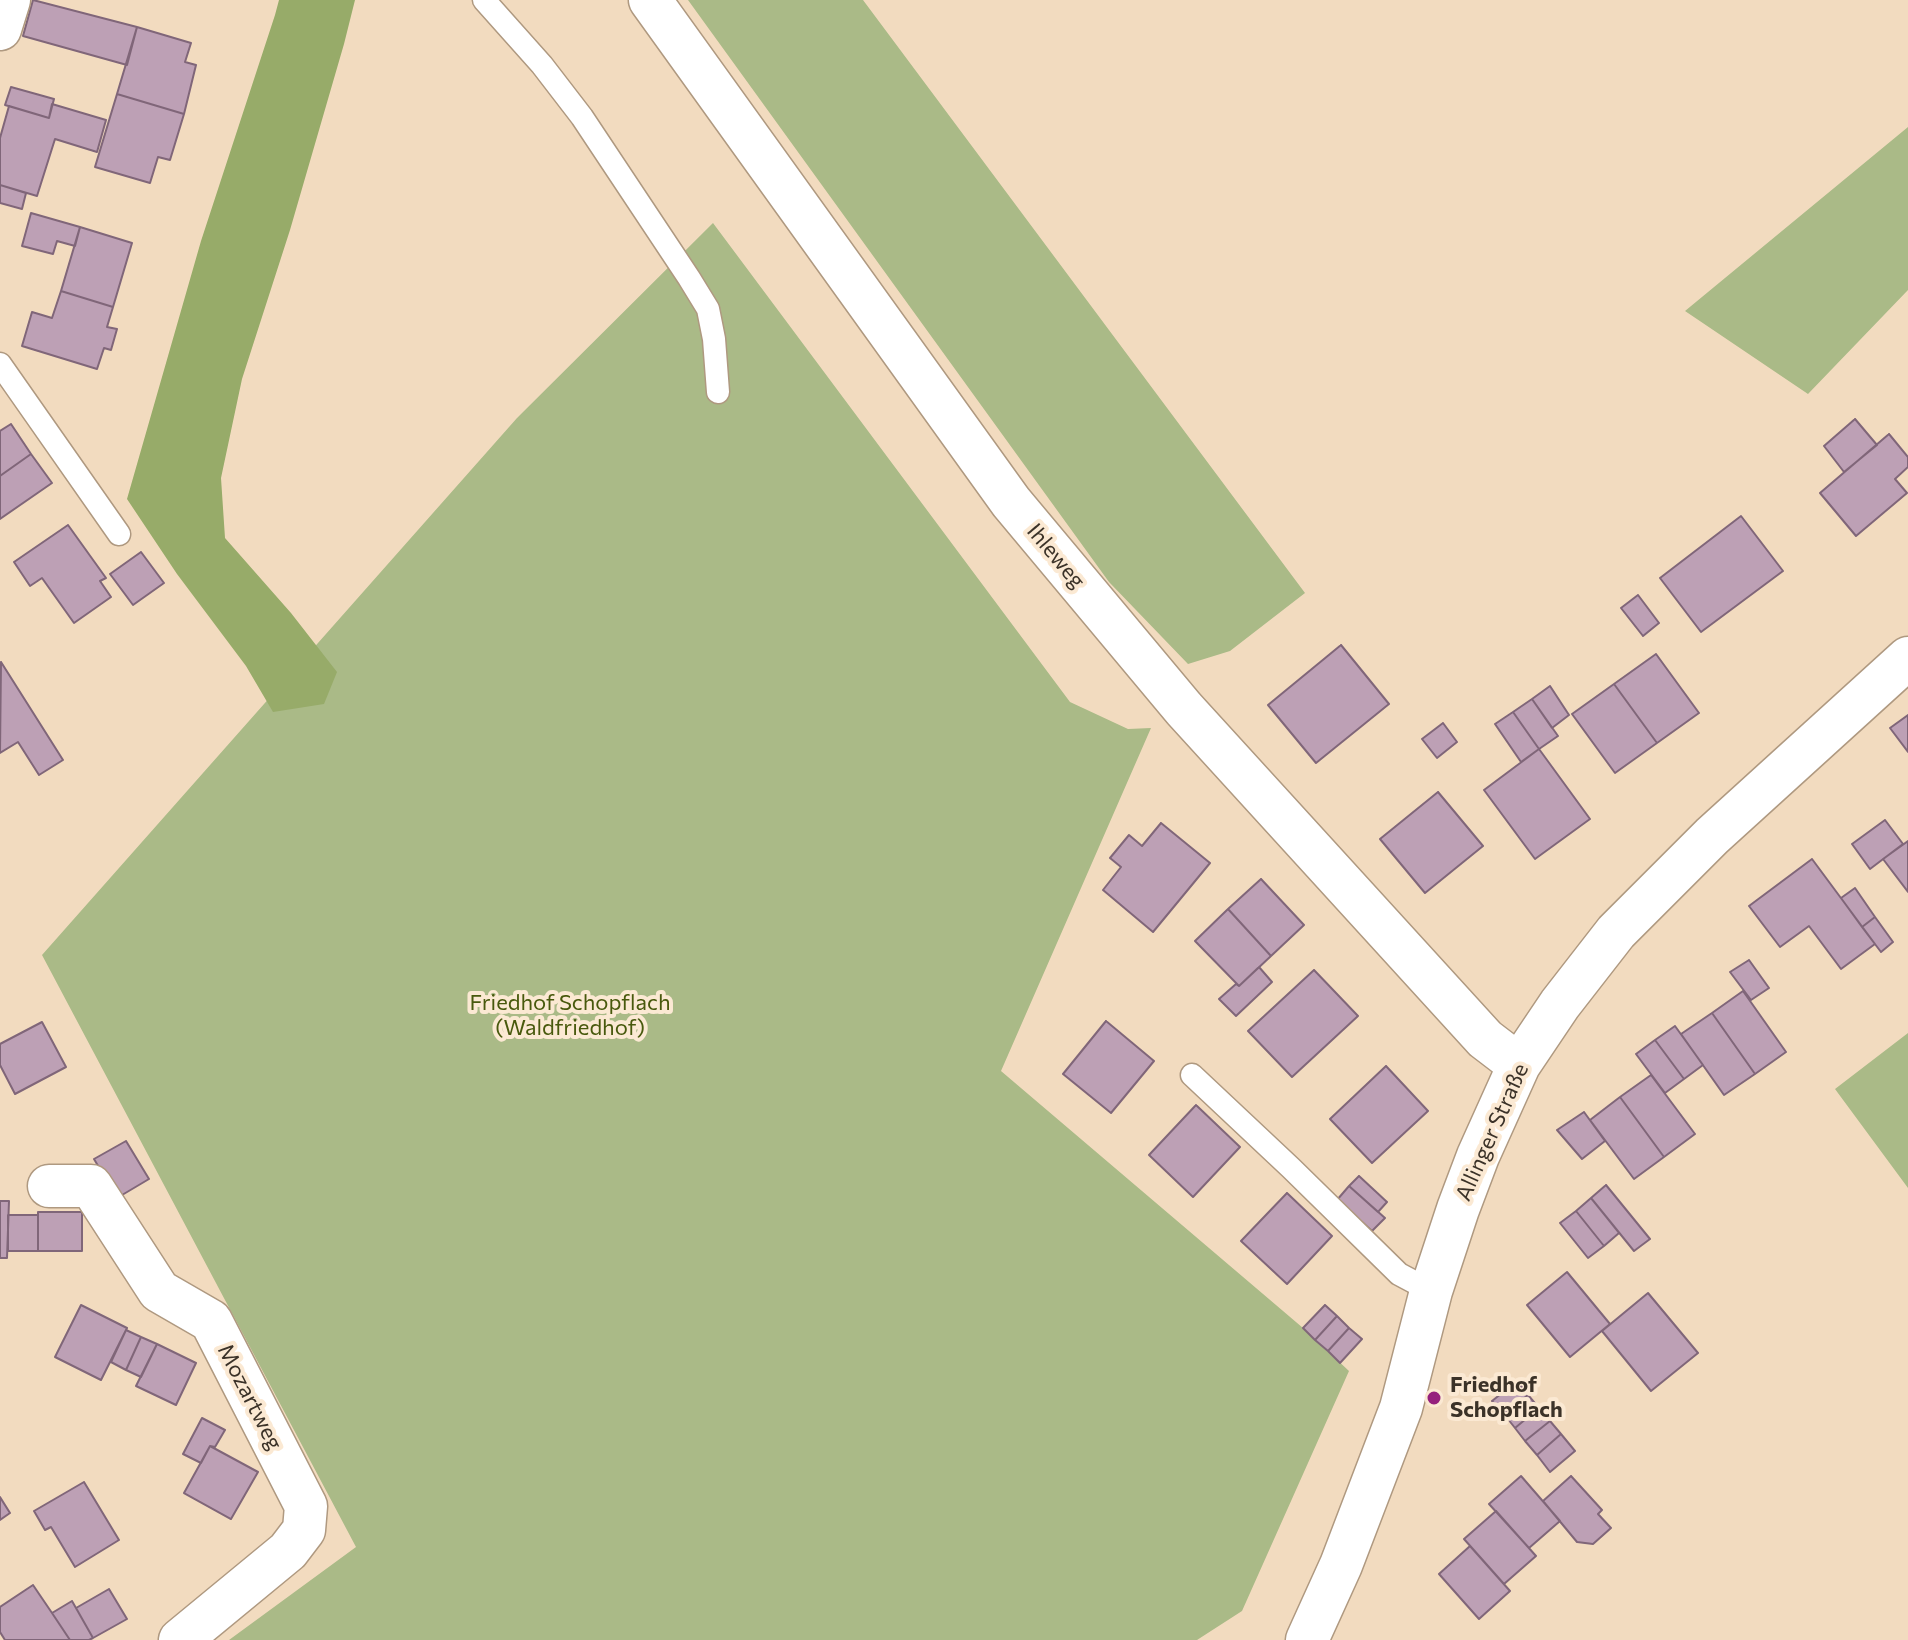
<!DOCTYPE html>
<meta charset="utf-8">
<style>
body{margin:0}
canvas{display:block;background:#f2dbbf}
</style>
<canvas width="1908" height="1640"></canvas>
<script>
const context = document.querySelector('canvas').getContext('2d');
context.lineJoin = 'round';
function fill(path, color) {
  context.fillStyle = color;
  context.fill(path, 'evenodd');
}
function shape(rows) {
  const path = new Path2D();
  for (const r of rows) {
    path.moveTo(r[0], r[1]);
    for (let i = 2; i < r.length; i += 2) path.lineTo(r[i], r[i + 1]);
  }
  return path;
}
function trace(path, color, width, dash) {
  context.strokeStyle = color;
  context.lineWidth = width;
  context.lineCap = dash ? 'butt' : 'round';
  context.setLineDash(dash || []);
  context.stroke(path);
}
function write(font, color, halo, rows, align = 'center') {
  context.font = font + ' Commissioner,sans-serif';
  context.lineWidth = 8;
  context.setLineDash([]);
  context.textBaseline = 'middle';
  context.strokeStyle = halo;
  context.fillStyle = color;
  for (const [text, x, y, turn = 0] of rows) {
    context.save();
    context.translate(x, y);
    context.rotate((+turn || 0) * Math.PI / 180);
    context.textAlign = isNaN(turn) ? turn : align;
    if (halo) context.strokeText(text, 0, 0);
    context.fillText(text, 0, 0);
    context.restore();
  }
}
const green = shape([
 [688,0,863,0,1305,593,1230,651,1188,664,1109,582],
 [1908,127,1908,290,1808,394,1685,311],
 [713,223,1070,702,1128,729,1151,728,1001,1071,1303,1328,1349,1371,1242,1611,1197,1640,229,1640,356,1547,42,955,517,418],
 [1908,1033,1908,1188,1835,1089]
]);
const forest = shape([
 [279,0,355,0,344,44,290,230,242,379,221,478,225,538,291,613,337,672,324,704,273,712,246,666,177,574,127,499,201,241,275,15]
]);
const building = shape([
 [33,0,137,27,127,65,23,36,33,0],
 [137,27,191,43,185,62,196,65,184,114,117,94,137,27],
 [11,87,54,99,49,118,5,105,11,87],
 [117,94,184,114,170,160,158,157,150,183,95,167,117,94],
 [52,104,106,120,97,152,55,139,37,196,0,185,0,138,9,106,49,118,52,104],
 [0,185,26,193,22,209,0,203,0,185],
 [31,213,80,227,75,246,57,241,53,254,22,246,31,213],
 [80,227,132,243,113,307,61,291,80,227],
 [61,291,113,307,107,327,117,329,111,350,104,348,97,369,22,346,32,312,52,318,61,291],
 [1855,419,1877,445,1844,472,1824,446,1855,419],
 [11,424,31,454,0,476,0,431,11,424],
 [1889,434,1908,457,1908,467,1895,479,1907,493,1856,536,1820,493,1889,434],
 [31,454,52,483,0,519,0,476,31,454],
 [1741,516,1783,571,1701,632,1660,578,1741,516],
 [68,525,106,578,100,581,111,597,74,623,42,578,30,586,14,562,68,525],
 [141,552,164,583,133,605,110,574,141,552],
 [1638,595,1659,623,1643,636,1621,608,1638,595],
 [1341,645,1389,704,1316,763,1268,705,1341,645],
 [1656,654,1699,713,1657,743,1614,684,1656,654],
 [1,662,63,760,39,775,18,742,0,753,1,662],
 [1614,684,1657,743,1615,773,1572,714,1614,684],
 [1550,686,1569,715,1552,728,1532,699,1550,686],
 [1532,699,1558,736,1539,749,1513,712,1532,699],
 [1513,712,1539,749,1521,762,1495,724,1513,712],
 [1908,715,1908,752,1890,728,1908,715],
 [1443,723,1457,742,1437,758,1422,739,1443,723],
 [1539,749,1590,819,1535,859,1484,790,1539,749],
 [1438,792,1483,846,1425,893,1380,839,1438,792],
 [1885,820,1903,844,1870,869,1852,844,1885,820],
 [1161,823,1210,863,1153,932,1103,890,1121,867,1110,858,1129,835,1142,846,1161,823],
 [1908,841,1908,892,1883,859,1908,841],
 [1812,859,1875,944,1841,969,1809,926,1780,947,1749,906,1812,859],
 [1261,879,1304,925,1271,956,1228,909,1261,879],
 [1855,888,1875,917,1862,927,1841,898,1855,888],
 [1228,909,1271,956,1239,986,1195,941,1228,909],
 [1875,917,1893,942,1881,952,1862,927,1875,917],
 [1749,960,1769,988,1751,1000,1730,972,1749,960],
 [1259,967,1272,982,1236,1016,1219,999,1236,984,1239,986,1259,967],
 [1314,970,1358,1016,1292,1077,1248,1031,1314,970],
 [1743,991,1786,1052,1755,1074,1712,1013,1743,991],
 [1712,1013,1755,1074,1724,1095,1681,1034,1712,1013],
 [1106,1021,1154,1061,1111,1113,1063,1074,1106,1021],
 [42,1022,66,1067,15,1094,0,1065,0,1044,42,1022],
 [1675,1026,1703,1065,1684,1079,1655,1040,1675,1026],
 [1655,1040,1684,1079,1665,1093,1636,1054,1655,1040],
 [1386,1066,1428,1111,1372,1163,1330,1119,1386,1066],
 [1651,1075,1695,1134,1664,1157,1620,1097,1651,1075],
 [1620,1097,1664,1157,1634,1179,1590,1120,1620,1097],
 [1196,1105,1240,1147,1193,1197,1149,1155,1196,1105],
 [1584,1112,1605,1141,1582,1159,1557,1130,1584,1112],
 [126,1141,149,1179,117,1198,94,1159,126,1141],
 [1359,1176,1387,1202,1378,1212,1349,1186,1359,1176],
 [1606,1185,1650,1239,1634,1251,1591,1198,1606,1185],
 [1349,1186,1385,1218,1372,1231,1337,1200,1349,1186],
 [1287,1193,1332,1236,1287,1284,1241,1241,1287,1193],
 [1591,1198,1619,1233,1604,1246,1576,1211,1591,1198],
 [0,1201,9,1201,7,1258,0,1258,0,1201],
 [1576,1211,1604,1246,1588,1258,1560,1223,1576,1211],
 [38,1212,82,1212,82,1251,38,1251,38,1212],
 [8,1215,38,1215,38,1251,8,1251,8,1215],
 [1567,1272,1610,1324,1570,1357,1527,1305,1567,1272],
 [1648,1293,1698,1353,1651,1391,1602,1331,1648,1293],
 [81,1305,127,1328,101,1380,55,1357,81,1305],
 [1325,1305,1337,1316,1315,1340,1303,1328,1325,1305],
 [1337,1316,1349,1328,1328,1351,1315,1340,1337,1316],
 [1349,1328,1362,1339,1340,1363,1328,1351,1349,1328],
 [126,1330,141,1337,126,1370,111,1362,126,1330],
 [141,1337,157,1344,141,1377,126,1370,141,1337],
 [157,1344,196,1363,176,1405,136,1386,157,1344],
 [1517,1381,1528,1395,1504,1414,1492,1401,1517,1381],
 [1528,1395,1539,1408,1515,1428,1504,1414,1528,1395],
 [1539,1408,1550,1421,1525,1441,1515,1428,1539,1408],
 [202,1418,225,1430,215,1447,210,1446,201,1463,183,1454,202,1418],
 [1550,1421,1561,1434,1537,1455,1525,1441,1550,1421],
 [1561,1434,1575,1451,1550,1472,1537,1455,1561,1434],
 [210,1446,258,1472,231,1519,184,1493,210,1446],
 [1521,1476,1560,1521,1529,1548,1489,1504,1521,1476],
 [1571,1476,1602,1510,1598,1514,1611,1528,1593,1544,1577,1542,1543,1501,1571,1476],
 [84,1482,119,1540,75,1567,51,1527,45,1530,34,1511,84,1482],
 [0,1497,10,1513,0,1520,0,1497],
 [1496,1511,1536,1556,1504,1584,1464,1539,1496,1511],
 [1470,1546,1510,1591,1479,1619,1439,1574,1470,1546],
 [33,1585,52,1613,70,1640,5,1640,0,1632,0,1607,33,1585],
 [109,1589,127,1619,93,1638,76,1608,109,1589],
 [72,1601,93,1638,89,1640,70,1640,52,1613,72,1601]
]);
const lane = shape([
 [484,0,542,65,582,117,689,278,708,309,714,339,718,392],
 [0,364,119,534],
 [1192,1075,1291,1168,1399,1274,1431,1291]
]);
const street = shape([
 [650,0,1011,502,1184,709,1485,1039,1519,1065],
 [0,29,9,0],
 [49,1186,91,1186,159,1291,211,1321,306,1506,304,1530,288,1551,180,1640],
 [1307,1640,1341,1565,1401,1408,1431,1291,1458,1209,1478,1156,1519,1065,1560,1004,1616,932,1712,836,1908,658]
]);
const markers = [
 [1434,1398,8,"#95207d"]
];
const streetNames = [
 ["Ihleweg",1056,556,50],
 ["Allinger Straße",1492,1132,-66],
 ["Mozartweg",250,1397,63]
];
const parkNames = [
 ["Friedhof Schopflach",570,1003],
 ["(Waldfriedhof)",570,1028]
];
const poiNames = [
 ["Friedhof",1450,1385],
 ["Schopflach",1450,1410]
];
fill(green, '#aaba87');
fill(forest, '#97ab69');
fill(building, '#bda0b5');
trace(building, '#806679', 2);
trace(lane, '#af9980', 25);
trace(street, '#af9980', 45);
trace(lane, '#fff', 22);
trace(street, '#fff', 42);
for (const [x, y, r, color] of markers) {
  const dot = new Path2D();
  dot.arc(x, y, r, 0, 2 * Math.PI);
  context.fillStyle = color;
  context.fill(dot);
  trace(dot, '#fbe9d3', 3);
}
write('22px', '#3b3228', '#fbe9d3', streetNames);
write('22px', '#48590d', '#fbe9d3', parkNames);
write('bold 22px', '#3b3228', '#fbe9d3', poiNames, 'left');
</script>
